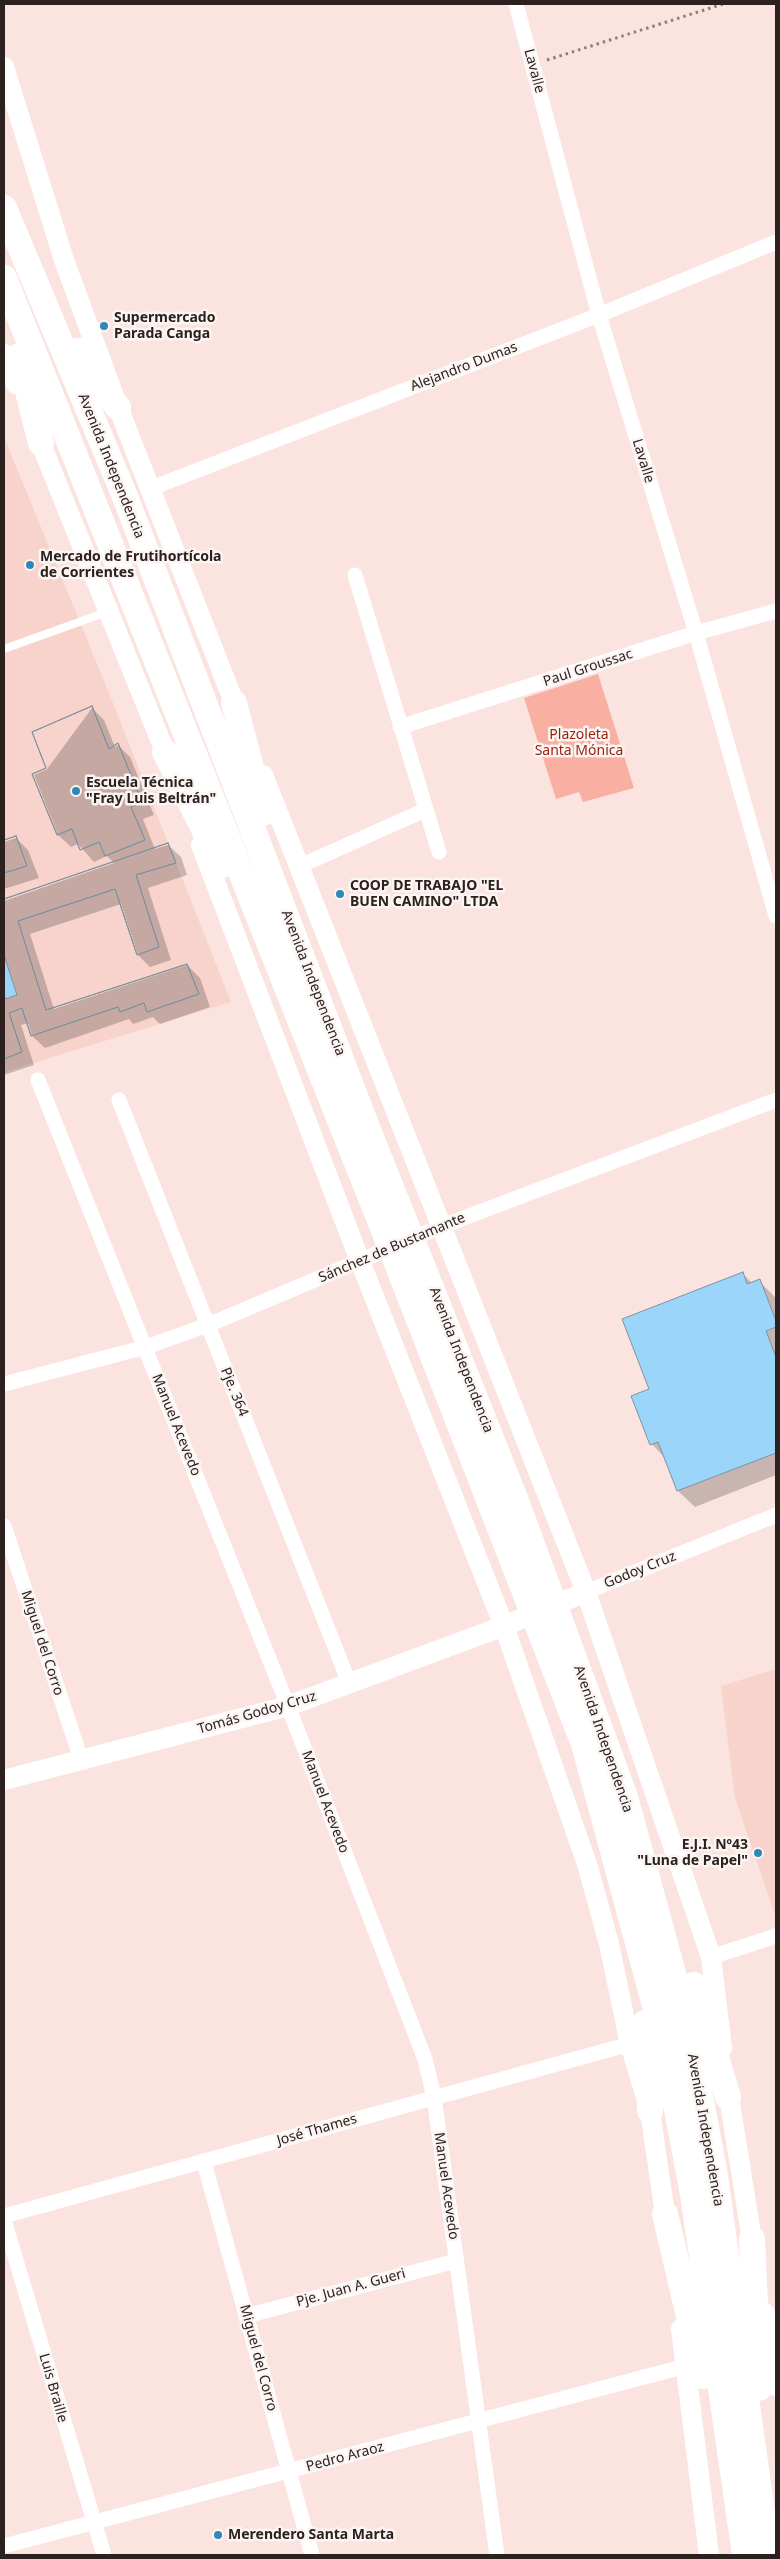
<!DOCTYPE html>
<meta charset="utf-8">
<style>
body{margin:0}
#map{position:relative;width:780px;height:2559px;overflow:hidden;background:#fbe3df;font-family:"Noto Sans",sans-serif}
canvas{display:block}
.frame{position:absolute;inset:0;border:5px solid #2c211f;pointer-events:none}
</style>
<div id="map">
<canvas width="780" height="2559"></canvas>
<div class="frame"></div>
</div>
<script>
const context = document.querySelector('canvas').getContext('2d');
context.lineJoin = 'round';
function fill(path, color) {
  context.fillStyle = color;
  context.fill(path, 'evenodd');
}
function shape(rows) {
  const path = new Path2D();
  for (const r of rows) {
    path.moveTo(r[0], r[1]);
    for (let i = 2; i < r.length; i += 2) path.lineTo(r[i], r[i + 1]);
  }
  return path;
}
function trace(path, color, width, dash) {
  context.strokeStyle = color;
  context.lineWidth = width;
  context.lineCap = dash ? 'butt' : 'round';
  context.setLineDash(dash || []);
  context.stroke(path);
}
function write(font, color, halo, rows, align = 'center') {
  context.font = font + ' "Noto Sans",sans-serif';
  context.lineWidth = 5;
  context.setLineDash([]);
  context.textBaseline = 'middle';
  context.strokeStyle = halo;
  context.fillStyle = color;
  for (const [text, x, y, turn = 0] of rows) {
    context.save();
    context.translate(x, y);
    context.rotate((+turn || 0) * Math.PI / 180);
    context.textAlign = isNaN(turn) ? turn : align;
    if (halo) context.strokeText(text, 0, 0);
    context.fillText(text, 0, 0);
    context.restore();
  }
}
const built = shape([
 [4,437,109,693,231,1002,4,1072],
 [776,1669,776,1918,735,1798,721,1686]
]);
const green = shape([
 [598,674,634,788,583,802,579,792,556,799,524,698]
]);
const shadow = shape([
 [92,708,104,720,115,747,118,745,130,757,154,815,143,819,155,849,168,845,181,857,187,875,148,888,171,960,150,967,138,955,121,904,30,934,54,1009,187,965,200,978,210,1007,160,1024,153,1017,133,1024,129,1019,45,1048,32,1036,28,1023,21,1025,34,1065,4,1075,4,901,114,863,107,856,94,862,78,844,71,847,58,835,34,775,47,769],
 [16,838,28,850,39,878,4,889,4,842],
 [742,1273,752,1283,759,1281,776,1298,776,1475,695,1507,678,1491,665,1458,652,1444,650,1390]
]);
const building = shape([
 [92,706,109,749,118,743,142,802,131,807,145,840,105,856,99,842,80,850,72,829,57,835,32,774,46,768,32,732,92,706],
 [92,706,109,749,118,743,142,802,131,807,145,840,105,856,99,842,80,850,72,829,57,835,32,774,46,768,32,732,92,706],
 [16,836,27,866,4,873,4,840,16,836],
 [16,836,27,866,4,873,4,840,16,836],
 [168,843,176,863,136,875,159,947,137,955,115,889,18,921,46,1010,187,964,199,994,147,1012,144,1003,120,1012,118,1007,31,1036,22,1008,9,1013,22,1052,4,1059,4,995,5,999,17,995,4,955,4,899,168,843],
 [168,843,176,863,136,875,159,947,137,955,115,889,18,921,46,1010,187,964,199,994,147,1012,144,1003,120,1012,118,1007,31,1036,22,1008,9,1013,22,1052,4,1059,4,899,168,843],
 [743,1272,747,1284,760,1279,776,1321,776,1327,766,1331,776,1357,776,1453,677,1491,658,1442,650,1445,631,1396,649,1389,622,1319,743,1272]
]);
const path = shape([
 [547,60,723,4]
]);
const lane = shape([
 [4,649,107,612]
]);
const street = shape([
 [516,4,599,315,696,633,776,916],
 [149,489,599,315,776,242],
 [355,575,439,852],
 [400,727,696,633,776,611],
 [300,866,425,810],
 [38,1080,288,1706,425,2059,434,2097,497,2555],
 [119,1100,350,1685],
 [4,1384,146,1347,208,1325,440,1227,776,1100],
 [4,1526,81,1759],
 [586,1592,776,1515],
 [711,1957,776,1936],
 [204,2162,312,2555],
 [4,2216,630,2044],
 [4,2220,104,2555],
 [246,2316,456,2261],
 [4,2546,686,2366]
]);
const secondary = shape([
 [4,67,64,260,118,407,239,715],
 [4,354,16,384],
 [35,429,170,764],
 [263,775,586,1592,711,1957,722,2048],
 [201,845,360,1261,504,1626,588,1867,609,1944,630,2044,650,2111,667,2228],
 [4,1780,288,1706,504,1626,586,1592],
 [727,2084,754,2253],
 [765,2313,776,2386],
 [681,2329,709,2555]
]);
const highway = shape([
 [4,208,124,494,368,1130,516,1501,625,1797,687,2025,715,2176,768,2555],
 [4,278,391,1248,584,1744,662,2031,693,2194,745,2555],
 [78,351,89,372,118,407],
 [19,356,41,443],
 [234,703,263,813],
 [165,752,222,865],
 [694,1985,728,2097],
 [645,2023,648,2036,650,2111],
 [665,2214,703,2376],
 [752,2239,759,2388]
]);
const markers = [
 [104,326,5,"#3088b7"],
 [30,565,5,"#3088b7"],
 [76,791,5,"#3088b7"],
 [340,894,5,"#3088b7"],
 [758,1853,5,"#3088b7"],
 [218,2535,5,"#3088b7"]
];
const streetNames = [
 ["Lavalle",534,71,75],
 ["Alejandro Dumas",464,367,-21],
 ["Lavalle",643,461,73],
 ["Avenida Independencia",111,466,68],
 ["Paul Groussac",588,668,-18],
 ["Avenida Independencia",313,983,69],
 ["Sánchez de Bustamante",392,1248,-23],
 ["Avenida Independencia",461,1360,69],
 ["Pje. 364",234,1392,68],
 ["Manuel Acevedo",176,1425,68],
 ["Godoy Cruz",640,1570,-22],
 ["Miguel del Corro",42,1643,72],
 ["Tomás Godoy Cruz",257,1713,-16],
 ["Avenida Independencia",603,1739,71],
 ["Manuel Acevedo",325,1802,69],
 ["José Thames",317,2130,-16],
 ["Avenida Independencia",705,2130,80],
 ["Manuel Acevedo",446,2186,82],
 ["Pje. Juan A. Gueri",351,2288,-15],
 ["Miguel del Corro",258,2358,75],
 ["Luis Braille",53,2388,74],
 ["Pedro Araoz",345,2457,-15]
];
const poiNames = [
 ["Supermercado",114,318],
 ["Parada Canga",114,334],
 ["Mercado de Frutihortícola",40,557],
 ["de Corrientes",40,573],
 ["Escuela Técnica",86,783],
 ["\"Fray Luis Beltrán\"",86,799],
 ["COOP DE TRABAJO \"EL",350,886],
 ["BUEN CAMINO\" LTDA",350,902],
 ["E.J.I. Nº43",748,1845,"right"],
 ["\"Luna de Papel\"",748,1861,"right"],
 ["Merendero Santa Marta",228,2535]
];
const parkNames = [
 ["Plazoleta",579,735],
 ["Santa Mónica",579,751]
];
fill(built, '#f8d3cb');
fill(green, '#f9b0a2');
fill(shadow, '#0003');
fill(building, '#9bd5f9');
trace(building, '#7c93a1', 1);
trace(path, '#907e7b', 3, [2.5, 4]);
trace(lane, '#fff', 8);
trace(street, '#fff', 15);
trace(secondary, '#fff', 20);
trace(highway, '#fff', 26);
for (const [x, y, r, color] of markers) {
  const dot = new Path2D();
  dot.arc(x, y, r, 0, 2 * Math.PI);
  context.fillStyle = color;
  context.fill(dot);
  trace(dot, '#fbf5f4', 2);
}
write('14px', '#2c211f', '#fbf5f4', streetNames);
write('bold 14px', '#2c211f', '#fbf5f4', poiNames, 'left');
write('14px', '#991f10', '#fbf5f4', parkNames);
</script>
